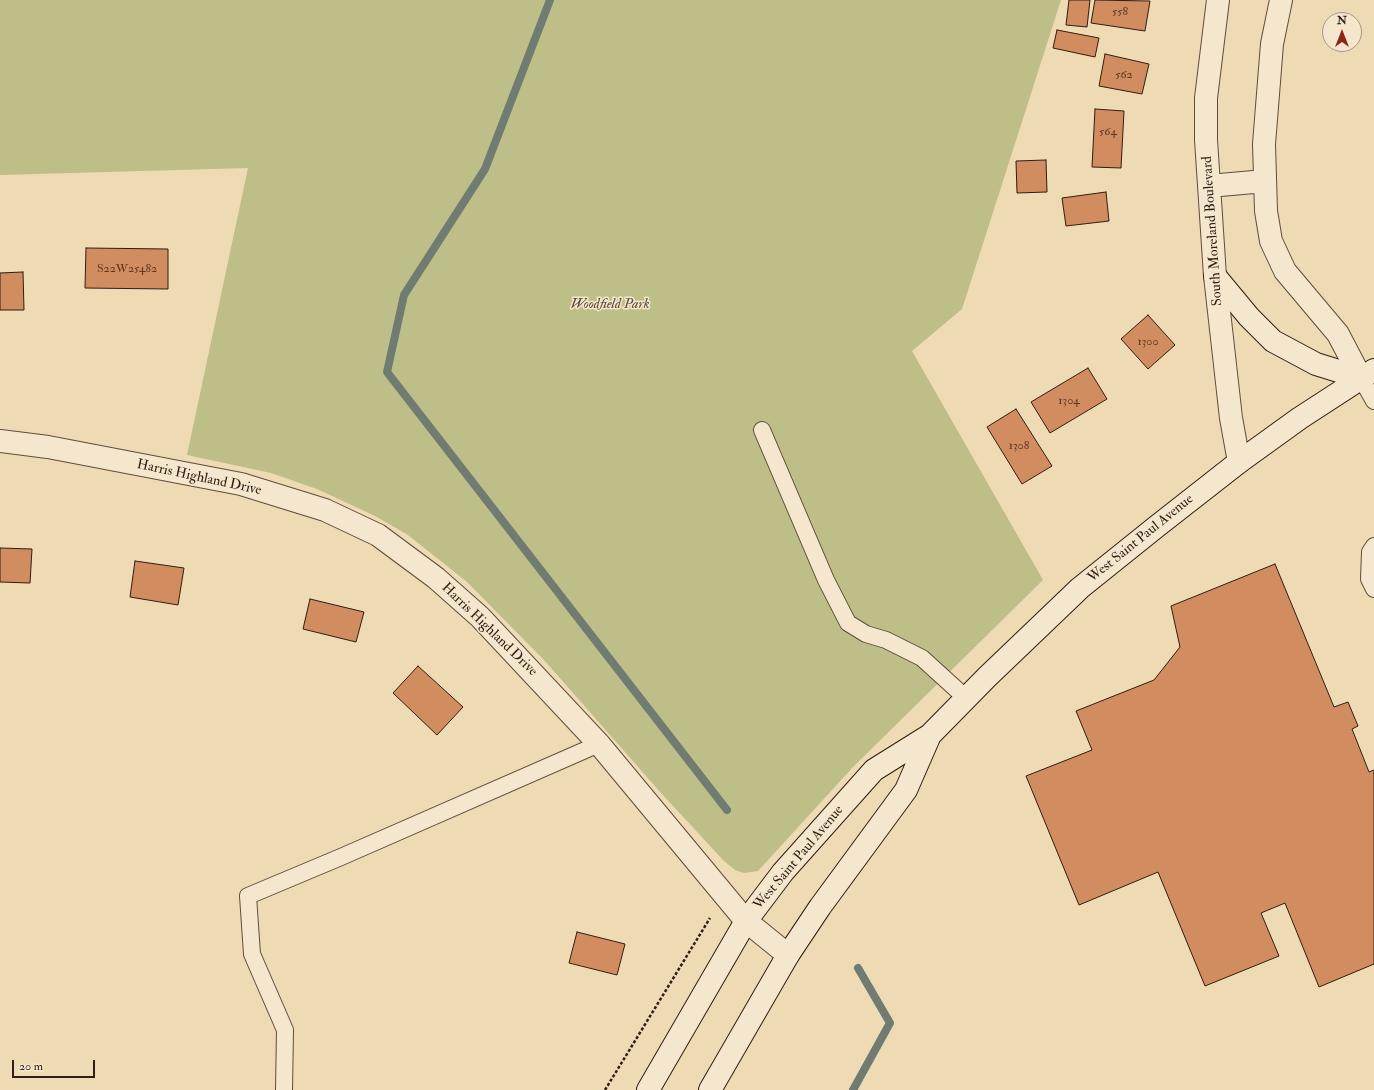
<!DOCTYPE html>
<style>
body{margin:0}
#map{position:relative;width:1374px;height:1090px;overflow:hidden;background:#eedab3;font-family:"IM FELL Double Pica",serif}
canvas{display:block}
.north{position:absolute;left:1322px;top:12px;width:40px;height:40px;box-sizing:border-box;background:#f4e7ce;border:1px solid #a69683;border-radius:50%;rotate:0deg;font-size:11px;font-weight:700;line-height:16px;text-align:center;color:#321c13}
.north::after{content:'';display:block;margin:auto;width:14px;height:18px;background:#8f2418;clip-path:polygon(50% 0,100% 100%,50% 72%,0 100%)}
.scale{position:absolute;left:12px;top:1060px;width:83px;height:18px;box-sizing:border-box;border:2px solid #321c13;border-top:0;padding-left:5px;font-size:12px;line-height:14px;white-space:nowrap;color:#321c13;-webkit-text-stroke:3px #f4e7ce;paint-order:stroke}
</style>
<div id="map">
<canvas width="1374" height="1090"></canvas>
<div class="north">N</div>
<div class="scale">20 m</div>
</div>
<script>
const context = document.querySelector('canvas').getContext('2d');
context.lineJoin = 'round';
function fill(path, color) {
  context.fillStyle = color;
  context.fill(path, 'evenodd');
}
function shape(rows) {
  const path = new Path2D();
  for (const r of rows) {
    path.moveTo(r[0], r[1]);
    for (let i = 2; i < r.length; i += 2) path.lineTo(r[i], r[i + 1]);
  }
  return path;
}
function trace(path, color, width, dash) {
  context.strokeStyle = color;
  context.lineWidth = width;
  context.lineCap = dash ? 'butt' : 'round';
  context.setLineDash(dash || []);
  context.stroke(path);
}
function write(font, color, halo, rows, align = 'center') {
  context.font = font + ' "IM FELL Double Pica",serif';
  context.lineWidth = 3;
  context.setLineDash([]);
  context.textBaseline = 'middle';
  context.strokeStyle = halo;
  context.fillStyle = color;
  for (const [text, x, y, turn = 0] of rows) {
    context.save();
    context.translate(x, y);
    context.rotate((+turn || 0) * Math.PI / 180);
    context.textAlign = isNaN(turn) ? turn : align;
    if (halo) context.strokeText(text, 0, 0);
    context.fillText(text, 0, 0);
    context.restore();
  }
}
const green = shape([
 [0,0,1061,0,962,309,912,351,1043,580,853,767,758,871,744,873,735,870,724,861,661,793,544,660,467,582,408,535,375,516,317,489,271,473,187,455,248,168,0,175]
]);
const stream = shape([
 [550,0,485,169,404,295,387,372,727,810],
 [853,1090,890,1023,858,968]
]);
const building = shape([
 [1069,0,1090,0,1087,27,1066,25,1069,0],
 [1095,0,1150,1,1145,31,1091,23,1095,0],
 [1057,30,1099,38,1095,57,1053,48,1057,30],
 [1105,54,1149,64,1142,94,1099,86,1105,54],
 [1095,109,1124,111,1121,168,1092,167,1095,109],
 [1046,160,1047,192,1017,193,1016,161,1046,160],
 [1106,192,1109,221,1066,226,1062,198,1106,192],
 [86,248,168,249,168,289,85,288,86,248],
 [23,272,24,310,0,310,0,273,23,272],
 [1148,315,1175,345,1148,369,1121,339,1148,315],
 [1088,368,1107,399,1050,433,1031,402,1088,368],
 [1016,409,1052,466,1022,484,987,427,1016,409],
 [0,548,32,549,30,583,0,582,0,548],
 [135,561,184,568,178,605,130,597,135,561],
 [1275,564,1334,707,1348,702,1358,726,1352,729,1369,772,1374,770,1374,964,1319,987,1285,903,1261,913,1279,956,1205,986,1158,872,1079,905,1026,776,1092,750,1076,711,1154,680,1180,647,1171,606,1275,564],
 [310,599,364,612,356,642,303,629,310,599],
 [418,666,463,707,437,735,393,693,418,666],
 [577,932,625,944,617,975,569,963,577,932]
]);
const path = shape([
 [605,1090,710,918]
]);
const service = shape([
 [1361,378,1374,401],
 [762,430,826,580,848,623,866,634,886,640,922,658,966,698],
 [1374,546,1370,552,1369,579,1374,589],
 [284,1090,285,1030,252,954,248,896,341,857,599,744]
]);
const minor = shape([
 [0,441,48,447,241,484,325,510,378,535,436,578,480,617,599,744,746,921,788,955]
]);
const tertiary = shape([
 [1218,0,1206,98,1206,140,1215,276,1231,418,1239,462],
 [1281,0,1272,44,1264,144,1266,211,1271,241,1285,271,1338,334,1361,378],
 [1209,186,1265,181]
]);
const secondary = shape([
 [1215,276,1249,317,1273,341,1316,364,1361,378],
 [648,1090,746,921,783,872,874,770,930,735,987,677,1080,588,1156,527,1239,462,1300,418,1374,370],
 [710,1090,788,955,820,907,906,790,930,735]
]);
const numberNames = [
 ["558",1120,12],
 ["562",1124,75],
 ["564",1108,132],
 ["S22W25482",127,269],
 ["1300",1148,342],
 ["1304",1069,401],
 ["1308",1019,446]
];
const streetNames = [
 ["South Moreland Boulevard",1213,231,-94],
 ["Harris Highland Drive",199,478,12],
 ["West Saint Paul Avenue",1141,539,-39],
 ["Harris Highland Drive",489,630,44],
 ["West Saint Paul Avenue",799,858,-50]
];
const parkNames = [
 ["Woodfield Park",610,305]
];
fill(green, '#bebe89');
trace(stream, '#707b72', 8);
fill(building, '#d18c5f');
trace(building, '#321c13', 1);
trace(service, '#614c3b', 18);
trace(minor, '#614c3b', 24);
trace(tertiary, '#614c3b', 24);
trace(secondary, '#321c13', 24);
trace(path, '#321c13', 2.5, [3, 2]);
trace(service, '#f4e7ce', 16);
trace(minor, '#f4e7ce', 22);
trace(tertiary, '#f4e7ce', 22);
trace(secondary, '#f4e7ce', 22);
write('12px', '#5a3826', null, numberNames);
write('14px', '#321c13', '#f4e7ce', streetNames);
write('italic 14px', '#5c4d36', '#f4e7ce', parkNames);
</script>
